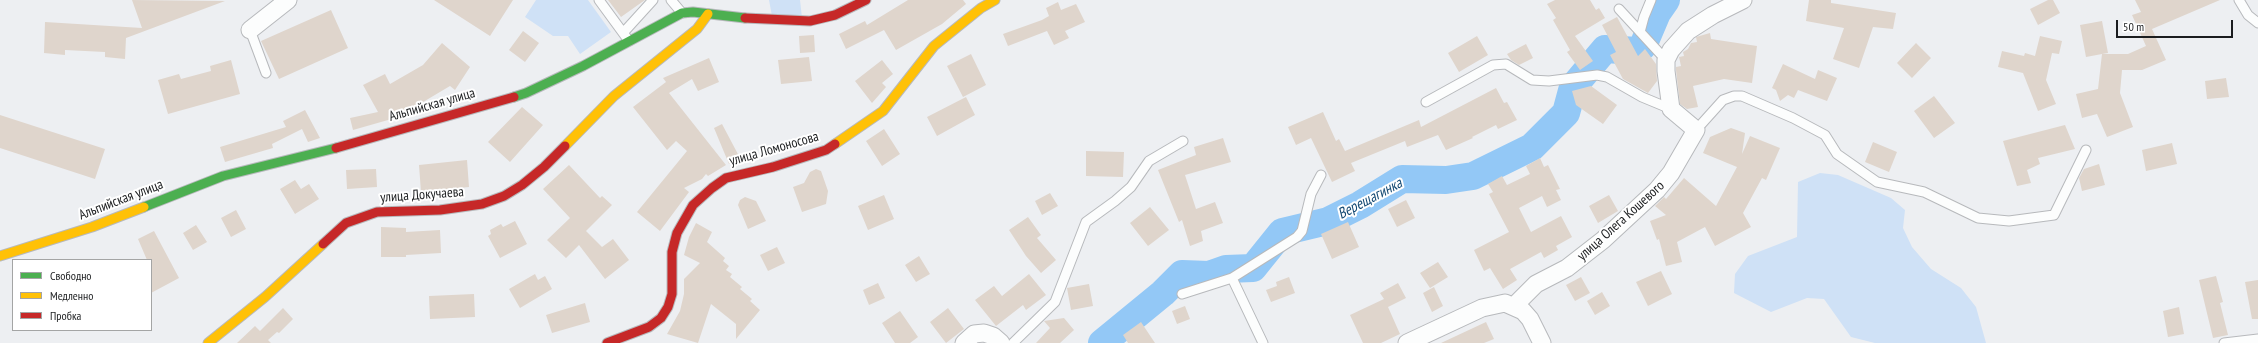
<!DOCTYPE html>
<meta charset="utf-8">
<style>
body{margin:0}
#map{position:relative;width:2258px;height:343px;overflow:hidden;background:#edeff2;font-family:"PT Sans Narrow",sans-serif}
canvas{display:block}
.legend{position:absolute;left:12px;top:259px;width:140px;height:72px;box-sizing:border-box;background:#fff;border:1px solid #a4a5a5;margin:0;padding:5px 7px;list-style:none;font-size:12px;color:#1b1d1f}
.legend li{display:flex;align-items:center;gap:8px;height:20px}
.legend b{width:20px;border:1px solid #a4a5a5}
.scale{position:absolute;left:2116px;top:20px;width:117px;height:18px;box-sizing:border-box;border:2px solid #1b1d1f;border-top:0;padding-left:5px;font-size:12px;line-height:14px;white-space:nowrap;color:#1b1d1f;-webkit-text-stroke:3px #fff;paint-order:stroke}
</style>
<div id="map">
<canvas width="2258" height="343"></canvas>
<ul class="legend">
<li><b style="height:5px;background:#4caf50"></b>Свободно</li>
<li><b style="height:5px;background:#ffc107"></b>Медленно</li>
<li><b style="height:5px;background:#c62828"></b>Пробка</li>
</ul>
<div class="scale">50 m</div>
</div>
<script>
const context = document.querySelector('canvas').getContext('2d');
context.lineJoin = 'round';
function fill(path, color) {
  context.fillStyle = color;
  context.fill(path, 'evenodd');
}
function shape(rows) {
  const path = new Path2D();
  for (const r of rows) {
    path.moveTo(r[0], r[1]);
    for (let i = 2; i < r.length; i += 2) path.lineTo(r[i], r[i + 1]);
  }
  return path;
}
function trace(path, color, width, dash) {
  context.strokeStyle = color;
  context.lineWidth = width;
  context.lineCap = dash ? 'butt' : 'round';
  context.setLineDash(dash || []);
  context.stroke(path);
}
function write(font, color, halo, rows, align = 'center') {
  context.font = font + ' "PT Sans Narrow",sans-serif';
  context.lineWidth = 4;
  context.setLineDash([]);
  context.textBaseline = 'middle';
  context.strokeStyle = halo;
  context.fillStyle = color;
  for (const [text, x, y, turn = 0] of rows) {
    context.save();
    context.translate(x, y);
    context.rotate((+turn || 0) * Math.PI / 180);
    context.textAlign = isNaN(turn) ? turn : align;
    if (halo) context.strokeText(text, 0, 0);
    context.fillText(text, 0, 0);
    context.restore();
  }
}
const green = shape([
 [536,0,588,0,611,32,580,54,568,36,553,36,525,17],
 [769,0,800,0,802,18,772,16],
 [1820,173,1838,175,1891,198,1905,210,1903,228,1912,247,1931,269,1961,288,1976,307,1986,343,1875,343,1851,337,1824,299,1807,298,1771,312,1734,293,1735,274,1748,256,1797,237,1798,182]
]);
const river = shape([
 [1102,343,1163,293,1182,274,1209,275,1226,269,1253,268,1282,232,1328,221,1360,205,1402,179,1446,180,1473,176,1532,147,1566,113,1573,87,1605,49,1637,51,1643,46,1657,13,1666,0]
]);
const building = shape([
 [132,0,225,1,126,38,125,59,105,57,105,52,65,50,65,55,44,53,45,22,142,28],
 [434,0,513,0,490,36],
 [608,0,645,0,621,17],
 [908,0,963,0,966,4,942,24,896,50,884,30,846,49,839,34,865,21,867,25],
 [1555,0,1590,0,1596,10,1599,8,1605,18,1575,36,1593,61,1580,70,1567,52,1570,50,1553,20,1556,18,1547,4],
 [1809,0,1831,0,1831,3,1896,13,1893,29,1873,27,1859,68,1833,59,1844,28,1806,21],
 [2048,0,2053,0,2060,13,2038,25,2030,9],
 [2135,0,2220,0,2152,29,2166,60,2142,70,2122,70,2120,93,2133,127,2107,137,2097,114,2082,118,2076,94,2098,89,2102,54,2086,57,2080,25,2102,21,2108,53,2102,54,2128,54,2146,46,2132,15,2141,12],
 [1058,2,1061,10,1076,4,1085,22,1065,31,1069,38,1054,45,1047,31,1008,46,1003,34,1042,20,1049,16,1046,8],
 [331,10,348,48,279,79,261,41],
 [1617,17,1638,56,1645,49,1656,64,1657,81,1648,93,1623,79,1610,55,1616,52,1602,25],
 [523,31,539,43,525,62,509,50],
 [1710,33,1711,39,1757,46,1752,83,1724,79,1693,86,1698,107,1687,109,1680,104,1676,70,1676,67,1681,66,1679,57,1684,56,1683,52,1688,49,1691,43,1697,42,1696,37],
 [814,35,815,52,800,53,799,36],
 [1477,36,1488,55,1459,72,1448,53],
 [2040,36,2062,41,2059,54,2052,53,2046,80,2056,104,2038,111,2023,73,1998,67,2002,51,2024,56,2025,53,2035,56],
 [442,43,470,67,455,90,450,86,408,111,409,114,353,130,350,118,378,112,363,85,385,74,390,84,423,65],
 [1916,43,1931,58,1912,78,1897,63],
 [1526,44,1533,58,1519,65,1511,60,1507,54],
 [971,54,986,85,963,97,947,66],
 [809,57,812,81,781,84,778,60],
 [709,58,719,82,698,91,692,79,669,93,726,165,708,176,706,174,702,179,684,188,689,192,660,231,637,212,687,151,676,141,667,150,633,107,666,82,663,78],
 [231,60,240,94,168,114,158,80,179,74,181,79,211,71,210,66],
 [882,60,893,74,882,83,886,87,872,103,855,81],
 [1783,64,1815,79,1818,70,1837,78,1827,101,1798,90,1794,98,1788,95,1780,101,1776,90,1772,88],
 [2226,78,2229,97,2207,99,2205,81],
 [1591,86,1617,105,1603,124,1576,105,1572,91],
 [1496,88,1504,103,1507,102,1517,120,1498,129,1496,125,1472,137,1473,138,1446,150,1438,135,1407,147,1405,141,1351,163,1355,171,1332,182,1311,138,1296,145,1288,127,1323,112,1336,141,1339,139,1345,151,1419,120,1421,127],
 [1934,96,1955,123,1934,138,1914,111],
 [966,97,975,115,937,136,927,117],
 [522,107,543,125,510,162,488,142],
 [305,110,320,138,308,142,302,129,272,144,273,148,225,162,220,147,286,127,283,121],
 [0,115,105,149,95,179,0,148],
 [722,124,740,158,729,164,714,128],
 [2065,125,2075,149,2038,158,2040,164,2027,170,2031,183,2017,186,2003,141],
 [1731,128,1745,133,1742,154,1750,136,1780,148,1766,180,1762,178,1743,213,1751,227,1715,246,1705,227,1677,242,1682,262,1666,266,1659,239,1657,240,1650,221,1666,215,1655,206,1664,197,1666,199,1684,178,1716,206,1737,167,1703,153,1710,137],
 [884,129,900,154,882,166,866,141],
 [1223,138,1231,162,1185,175,1196,209,1215,202,1223,223,1201,231,1203,241,1190,246,1182,220,1179,222,1158,170,1196,155,1194,147],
 [1873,142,1897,152,1889,172,1865,162],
 [2172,143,2177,164,2146,171,2142,150],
 [1086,151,1124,152,1123,177,1086,176],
 [1540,158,1544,167,1548,165,1560,189,1556,190,1561,200,1547,207,1542,196,1519,208,1531,232,1561,216,1572,237,1556,246,1558,250,1544,258,1541,252,1510,269,1517,280,1503,289,1490,268,1484,271,1474,250,1509,232,1489,194,1493,192,1488,184,1502,176,1507,185,1530,174,1526,166],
 [467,160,469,187,421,192,419,165],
 [2099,164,2105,185,2082,191,2079,178,2084,169],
 [569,165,600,198,602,196,612,205,586,231,602,247,613,239,629,260,605,279,579,245,566,258,547,240,570,218,543,189],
 [376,169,377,187,347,189,346,170],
 [816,169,821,171,828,191,826,204,802,212,793,187,804,183,810,172],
 [295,180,301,189,309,184,319,199,295,214,280,189],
 [1050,193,1058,206,1042,215,1035,201],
 [884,195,894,219,868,230,858,206],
 [1609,195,1618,211,1598,223,1589,206],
 [745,197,756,201,766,221,748,229,738,205,740,200],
 [1406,200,1415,218,1397,227,1388,209],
 [1150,207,1169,230,1148,246,1130,223],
 [236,210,246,229,231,237,221,218],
 [1028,217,1041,235,1037,238,1056,260,1041,273,1026,256,1009,230],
 [515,221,527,244,500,258,488,236,491,234,490,230,501,224,503,227],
 [1348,222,1359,247,1332,259,1321,234],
 [696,223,712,232,707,242,725,258,723,261,729,266,726,270,732,274,730,277,742,287,740,289,752,299,750,301,760,310,736,339,736,324,711,304,698,343,667,334,680,311,684,294,684,279,700,263,684,255,689,237],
 [196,225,207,242,193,250,183,233],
 [381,227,406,228,406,232,440,230,441,253,406,255,406,257,381,257],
 [154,231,179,278,151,293,151,260,147,260,138,239],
 [777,247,785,263,768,271,760,255],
 [919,256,930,274,916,282,905,265],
 [1438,262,1448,277,1430,288,1420,273],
 [1661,271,1672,294,1648,306,1636,282],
 [535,274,538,280,545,276,552,289,520,308,509,289],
 [1029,274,1046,295,1026,310,1023,305,996,326,975,300,994,286,1002,296],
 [2216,276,2223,302,2220,303,2228,335,2213,338,2199,280],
 [1289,277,1295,293,1271,302,1266,290,1277,286,1276,282],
 [1581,277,1590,293,1575,301,1566,285],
 [2258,280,2258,319,2252,319,2245,282],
 [878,283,885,298,869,305,863,290],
 [1398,283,1406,298,1388,307,1400,334,1381,343,1363,343,1350,315,1384,299,1380,293],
 [1089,284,1093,306,1071,310,1067,288],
 [1434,287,1443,306,1432,312,1423,293],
 [1602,292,1610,306,1595,315,1587,301],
 [474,294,475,317,430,319,429,296],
 [585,303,590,322,552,333,546,315],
 [1185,306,1190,319,1177,324,1172,311],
 [2179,307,2184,334,2168,337,2163,311],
 [283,308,293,319,279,333,277,332,268,340,271,343,237,343,255,326,260,331],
 [948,308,964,329,946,343,930,322],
 [900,311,918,337,910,343,895,343,882,323],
 [1064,318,1074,330,1060,343,1036,343,1050,328,1044,321],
 [1141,322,1155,343,1128,343,1123,335],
 [1486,322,1494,339,1484,343,1441,343]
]);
const lane = shape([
 [599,0,629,41],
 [671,0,682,13],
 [2239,0,2248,15,2258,23],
 [1619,9,1666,60],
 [250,30,266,73],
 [1640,32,1644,17,1651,0],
 [623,33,653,0],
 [1426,102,1493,65,1506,64,1532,80,1549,81,1597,75,1607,77,1642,97,1671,109],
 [1696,130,1723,100,1734,96,1742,96,1793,118,1825,135,1837,154,1877,182,1924,192,1978,218,2009,221,2054,215,2086,150],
 [1182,294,1232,278],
 [1013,343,1055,302,1086,222,1115,201,1131,187,1149,161,1183,141],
 [1263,343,1232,278,1297,237,1302,231,1311,194,1321,175],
 [2224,343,2258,339]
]);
const street = shape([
 [250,30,288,0],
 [1514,306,1536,284,1567,268,1603,240,1657,190,1671,173,1696,130,1671,109,1666,71,1666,60,1671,50,1688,31,1713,15,1743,0],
 [964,343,974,334,984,333,993,336,1001,343],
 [1407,343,1482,308,1505,303,1523,311,1530,319,1542,343]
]);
const fast = shape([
 [514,97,526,93,583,66,682,13,693,12,745,18],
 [144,207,223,176,336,148]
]);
const slow = shape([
 [835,144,883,111,934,46,981,8,995,0],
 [565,146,614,96,697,29,708,14],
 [0,256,92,227,144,207],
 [208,343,265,297,323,244]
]);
const jam = shape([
 [745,18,810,21,835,15,866,0],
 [336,148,514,97],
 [323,244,346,223,377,212,440,210,482,204,504,196,522,185,544,167,565,146],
 [607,343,649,327,661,318,668,307,672,294,672,252,677,233,693,205,712,188,726,178,773,167,826,150,835,144]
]);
const streetNames = [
 ["Альпийская улица",432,105,-16],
 ["улица Ломоносова",774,149,-16],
 ["улица Докучаева",422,195,-4],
 ["Альпийская улица",121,200,-21],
 ["улица Олега Кошевого",1621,221,-42]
];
const waterNames = [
 ["Верещагинка",1370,199,-28]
];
fill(green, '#cfe1f6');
trace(river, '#93c8f6', 28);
fill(building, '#dfd5cc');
trace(lane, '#b7b9bc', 11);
trace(street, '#b7b9bc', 19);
trace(fast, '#b7b9bc', 11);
trace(slow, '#b7b9bc', 11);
trace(jam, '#b7b9bc', 11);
trace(lane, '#fcfdfd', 9);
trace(street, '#fcfdfd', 17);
trace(fast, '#4caf50', 9);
trace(slow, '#ffc107', 9);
trace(jam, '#c62828', 9);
write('14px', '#1b1d1f', '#fff', streetNames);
write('italic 15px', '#124872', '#fff', waterNames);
</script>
